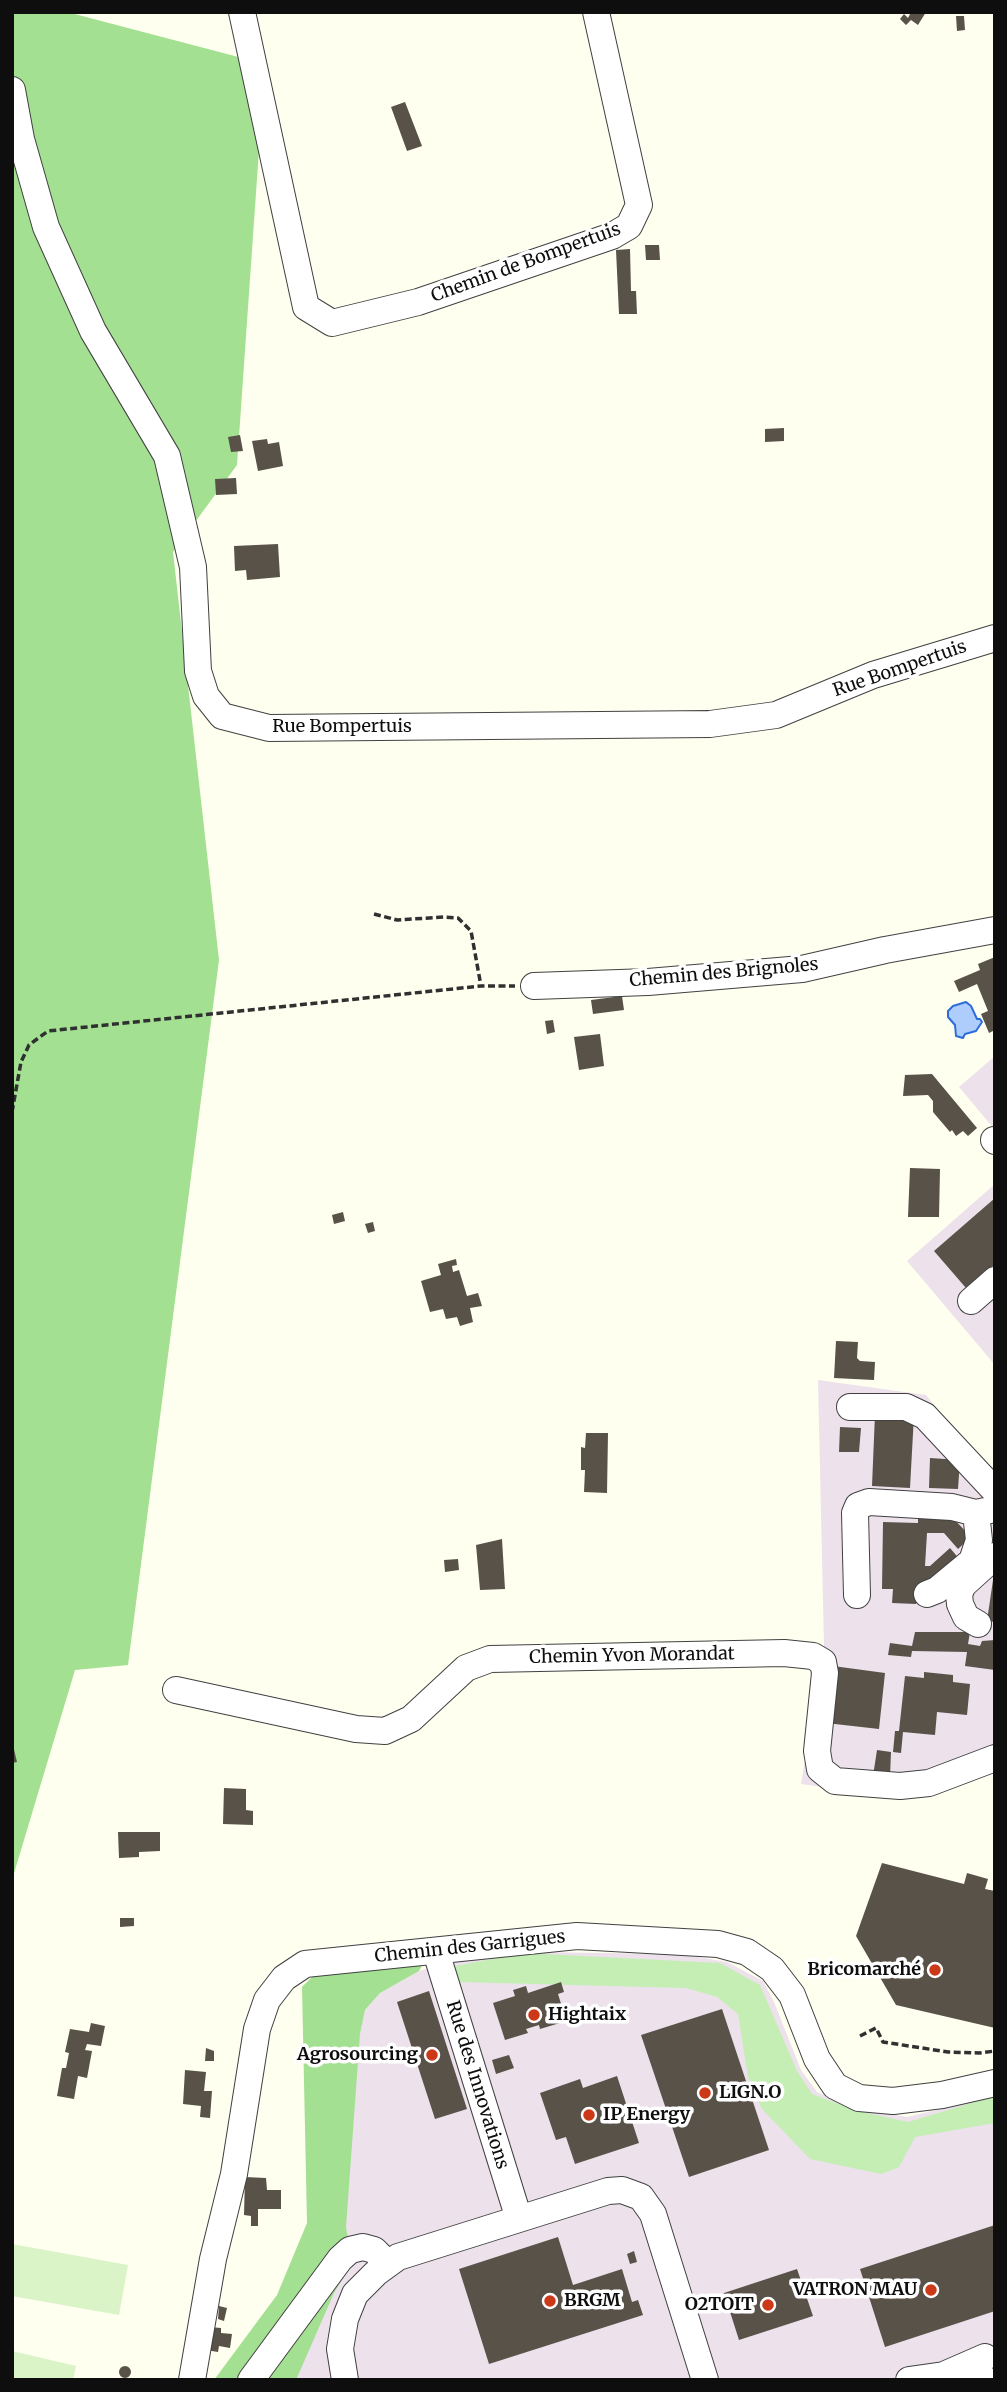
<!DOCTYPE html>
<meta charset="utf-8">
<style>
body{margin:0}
#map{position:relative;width:1007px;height:2392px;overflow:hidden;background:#feffef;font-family:Merriweather,serif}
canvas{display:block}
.frame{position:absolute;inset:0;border:14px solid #0e0e0e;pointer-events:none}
</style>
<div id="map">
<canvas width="1007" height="2392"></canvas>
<div class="frame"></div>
</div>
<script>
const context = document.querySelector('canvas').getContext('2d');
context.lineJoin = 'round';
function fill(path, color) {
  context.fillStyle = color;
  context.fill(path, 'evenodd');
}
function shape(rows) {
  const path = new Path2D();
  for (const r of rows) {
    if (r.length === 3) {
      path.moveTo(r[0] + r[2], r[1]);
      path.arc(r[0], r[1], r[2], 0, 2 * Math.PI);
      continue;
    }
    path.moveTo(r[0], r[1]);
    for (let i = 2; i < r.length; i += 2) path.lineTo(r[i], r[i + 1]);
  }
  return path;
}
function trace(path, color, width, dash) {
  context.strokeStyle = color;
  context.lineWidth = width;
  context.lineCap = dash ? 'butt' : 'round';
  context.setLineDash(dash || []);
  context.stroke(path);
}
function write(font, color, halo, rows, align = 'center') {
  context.font = font + ' Merriweather,serif';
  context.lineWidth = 7;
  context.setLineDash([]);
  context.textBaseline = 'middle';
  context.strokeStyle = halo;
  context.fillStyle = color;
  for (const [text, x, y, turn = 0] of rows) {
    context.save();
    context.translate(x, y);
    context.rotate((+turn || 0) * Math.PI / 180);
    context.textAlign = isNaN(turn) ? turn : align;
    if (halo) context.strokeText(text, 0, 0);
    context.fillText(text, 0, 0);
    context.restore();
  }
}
const industrial = shape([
 [995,1056,995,1130,959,1087],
 [995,1184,995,1365,907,1261],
 [818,1380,926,1395,995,1481,995,1762,880,1795,801,1784,824,1646],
 [528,1952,680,1954,727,1962,763,1981,774,2002,801,2070,817,2092,858,2108,907,2117,995,2096,995,2380,232,2380,332,2255,360,2033,365,2010,380,1993,419,1971,449,1963]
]);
const green = shape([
 [524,1953,720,1963,760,1985,797,2071,812,2094,858,2111,908,2122,995,2096,995,2123,915,2137,899,2167,881,2174,810,2159,762,2109,748,2077,738,2014,717,1997,686,1988,457,1982,444,1968]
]);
const forest = shape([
 [12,12,67,12,265,64,237,465,173,552,219,960,128,1665,75,1670,12,1880],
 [423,1964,419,1971,380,1993,365,2010,360,2034,346,2227,352,2263,334,2293,296,2380,214,2380,277,2295,307,2223,302,1987,318,1971]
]);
const pitch = shape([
 [12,2244,128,2265,119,2315,12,2296],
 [12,2351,76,2366,73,2380,12,2380]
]);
const water = shape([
 [966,1002,971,1006,977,1019,980,1019,982,1022,976,1031,965,1034,963,1038,956,1036,955,1025,948,1017,948,1011,953,1006,966,1002]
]);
const building = shape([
 [911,12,926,12,918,25,911,20,906,25,900,19,904,14,908,18],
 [956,16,964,16,965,30,957,31],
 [405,102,422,146,407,151,391,107],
 [645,245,659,245,660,260,646,260],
 [630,249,631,291,636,291,637,314,619,314,616,250],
 [784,428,784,441,765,442,765,429],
 [240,435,243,451,231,452,228,437],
 [267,439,268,444,279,442,283,466,258,471,252,441],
 [236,478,237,494,216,495,215,479],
 [278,544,280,577,247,580,246,570,235,571,234,546],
 [995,957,995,1030,989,1033,981,1014,988,1011,977,984,959,992,954,981,980,970,978,964],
 [622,996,624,1010,593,1014,591,1000],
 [553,1020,555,1032,547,1034,545,1021],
 [600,1034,604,1066,579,1070,574,1037],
 [932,1074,977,1128,968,1136,963,1131,956,1136,952,1130,950,1132,933,1112,933,1101,928,1095,903,1096,905,1075],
 [910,1168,940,1169,939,1217,908,1217],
 [995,1198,995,1264,966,1288,934,1251],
 [343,1212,345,1221,334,1224,332,1215],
 [373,1222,375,1231,368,1233,365,1224],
 [456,1259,457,1265,452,1266,453,1272,459,1270,467,1296,478,1293,482,1306,470,1308,473,1322,460,1326,457,1317,446,1319,443,1309,430,1312,421,1281,441,1275,438,1264],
 [836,1341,858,1342,857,1358,860,1361,875,1362,874,1380,834,1378],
 [875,1414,914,1415,910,1488,872,1486],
 [840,1427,861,1428,859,1452,839,1452],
 [586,1433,608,1433,607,1493,584,1492,585,1470,581,1470,581,1447,585,1448],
 [930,1458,960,1460,958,1489,929,1488],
 [918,1516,951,1516,971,1537,958,1549,944,1533,927,1533,925,1566,930,1566,950,1548,961,1561,936,1584,917,1584,916,1604,892,1603,893,1589,882,1589,883,1522,918,1523],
 [502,1539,505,1589,480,1590,476,1545],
 [458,1559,459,1570,445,1572,444,1560],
 [993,1580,995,1580,995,1622,987,1621],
 [915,1632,970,1632,968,1644,980,1646,982,1641,995,1640,995,1670,965,1666,967,1652,912,1651,911,1657,888,1655,890,1643,912,1646],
 [833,1666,885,1673,879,1729,826,1723],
 [924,1672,953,1675,953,1682,970,1684,967,1715,937,1712,935,1735,903,1732,901,1753,893,1752,895,1731,899,1731,905,1676,924,1678],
 [12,1741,17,1762,12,1763],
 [877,1750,891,1752,890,1777,873,1776],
 [224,1788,246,1789,246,1810,253,1811,253,1825,223,1824],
 [118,1832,160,1832,160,1851,139,1852,139,1857,119,1858],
 [882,1863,964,1884,967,1873,988,1879,985,1889,995,1891,995,2028,896,2005,856,1936],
 [120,1918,134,1918,134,1926,120,1927],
 [561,1982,564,1992,558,1994,563,2010,569,2008,573,2019,540,2029,539,2025,526,2029,528,2033,505,2040,493,2003,515,1996,513,1990,526,1986,528,1993],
 [429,1991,467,2109,435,2119,397,2002],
 [722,2009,769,2150,689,2177,641,2035],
 [91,2023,105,2026,101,2046,87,2044,85,2050,92,2051,87,2078,78,2076,74,2099,57,2096,62,2068,66,2068,69,2053,65,2052,70,2029,89,2032],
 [206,2048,214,2051,214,2061,205,2061],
 [509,2055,514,2068,496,2074,492,2060],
 [185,2070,206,2072,204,2091,212,2091,210,2118,200,2117,201,2106,183,2104],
 [617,2076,639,2143,575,2164,566,2137,556,2140,540,2093,580,2079,583,2088],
 [245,2177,266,2178,267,2190,281,2190,281,2209,258,2209,258,2226,251,2226,251,2216,244,2215],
 [995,2225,995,2311,885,2347,860,2269],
 [558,2237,573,2285,622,2269,632,2302,638,2300,643,2315,489,2364,459,2269],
 [634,2251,637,2262,630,2264,627,2254],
 [797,2269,813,2316,739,2340,724,2293],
 [219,2306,227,2308,224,2321,218,2319],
 [210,2327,221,2328,221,2333,232,2334,230,2348,219,2346,218,2352,206,2350],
 [125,2372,6]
]);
const path = shape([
 [374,914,397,920,444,917,458,918,471,931,481,986],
 [12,1112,21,1062,29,1045,48,1031,481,986,515,986],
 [860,2036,876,2028,883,2042,948,2052,979,2053,995,2051]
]);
const minor = shape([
 [242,12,306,307,332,323,418,302,612,236,629,226,639,205,596,12],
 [12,90,21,139,46,227,93,331,167,456,193,567,198,671,206,696,222,716,269,728,710,724,776,715,873,675,995,638],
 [534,986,648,982,802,969,885,950,995,930],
 [994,1140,995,1141],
 [971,1301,995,1280],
 [850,1407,906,1407,925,1416,995,1491],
 [927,1594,937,1590,972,1561,979,1540,976,1513],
 [857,1595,855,1513,858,1506,869,1502,952,1507,976,1513,995,1509],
 [978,1624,966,1617,960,1604,959,1594,963,1585,995,1556],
 [176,1690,356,1729,385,1731,411,1719,466,1668,490,1659,784,1653,813,1656,823,1662,825,1673,817,1751,820,1769,835,1781,900,1786,929,1783,995,1758],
 [436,1952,519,2219],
 [946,2374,985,2357],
 [192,2380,213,2259,234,2174,257,2029,267,2000,284,1978,305,1964,577,1936,718,1944,747,1952,772,1969,792,1995,817,2059,835,2086,859,2098,893,2101,942,2095,995,2083],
 [251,2380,340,2259,350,2250,363,2247,374,2250,388,2264],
 [345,2380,340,2349,345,2319,355,2294,376,2273,398,2257,608,2191,622,2190,641,2197,653,2214,705,2380],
 [909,2380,944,2375,986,2380]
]);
const markers = [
 [935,1970,7,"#cc3918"],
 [534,2015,7,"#cc3918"],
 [432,2055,7,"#cc3918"],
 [705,2093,7,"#cc3918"],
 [589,2115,7,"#cc3918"],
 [931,2290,7,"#cc3918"],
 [550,2301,7,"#cc3918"],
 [768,2305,7,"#cc3918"]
];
const streetNames = [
 ["Chemin de Bompertuis",526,263,-20],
 ["Rue Bompertuis",900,669,-19],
 ["Rue Bompertuis",342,727],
 ["Chemin des Brignoles",724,973,-5],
 ["Chemin Yvon Morandat",632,1656,-1],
 ["Chemin des Garrigues",470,1947,-6],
 ["Rue des Innovations",477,2085,73]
];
const poiNames = [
 ["Bricomarché",921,1970],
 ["Hightaix",548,2015,"left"],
 ["Agrosourcing",418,2055],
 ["LIGN.O",719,2093,"left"],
 ["IP Energy",603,2115,"left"],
 ["VATRON MAU",917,2290],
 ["BRGM",564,2301,"left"],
 ["O2TOIT",754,2305]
];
fill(industrial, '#ede1ec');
fill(green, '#c5eeb4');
fill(forest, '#a3e092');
fill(pitch, '#daf4c7');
fill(water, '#aecdfc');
trace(water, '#2d6ddb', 2);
fill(building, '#585249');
trace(minor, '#414141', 28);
trace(path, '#303030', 3.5, [7, 3.5]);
trace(minor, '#fff', 26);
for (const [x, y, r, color] of markers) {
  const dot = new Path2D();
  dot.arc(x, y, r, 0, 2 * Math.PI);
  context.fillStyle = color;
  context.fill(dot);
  trace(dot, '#fff', 2.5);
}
write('18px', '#0e0e0e', '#fff', streetNames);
write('bold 18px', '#0e0e0e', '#fff', poiNames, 'right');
</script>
